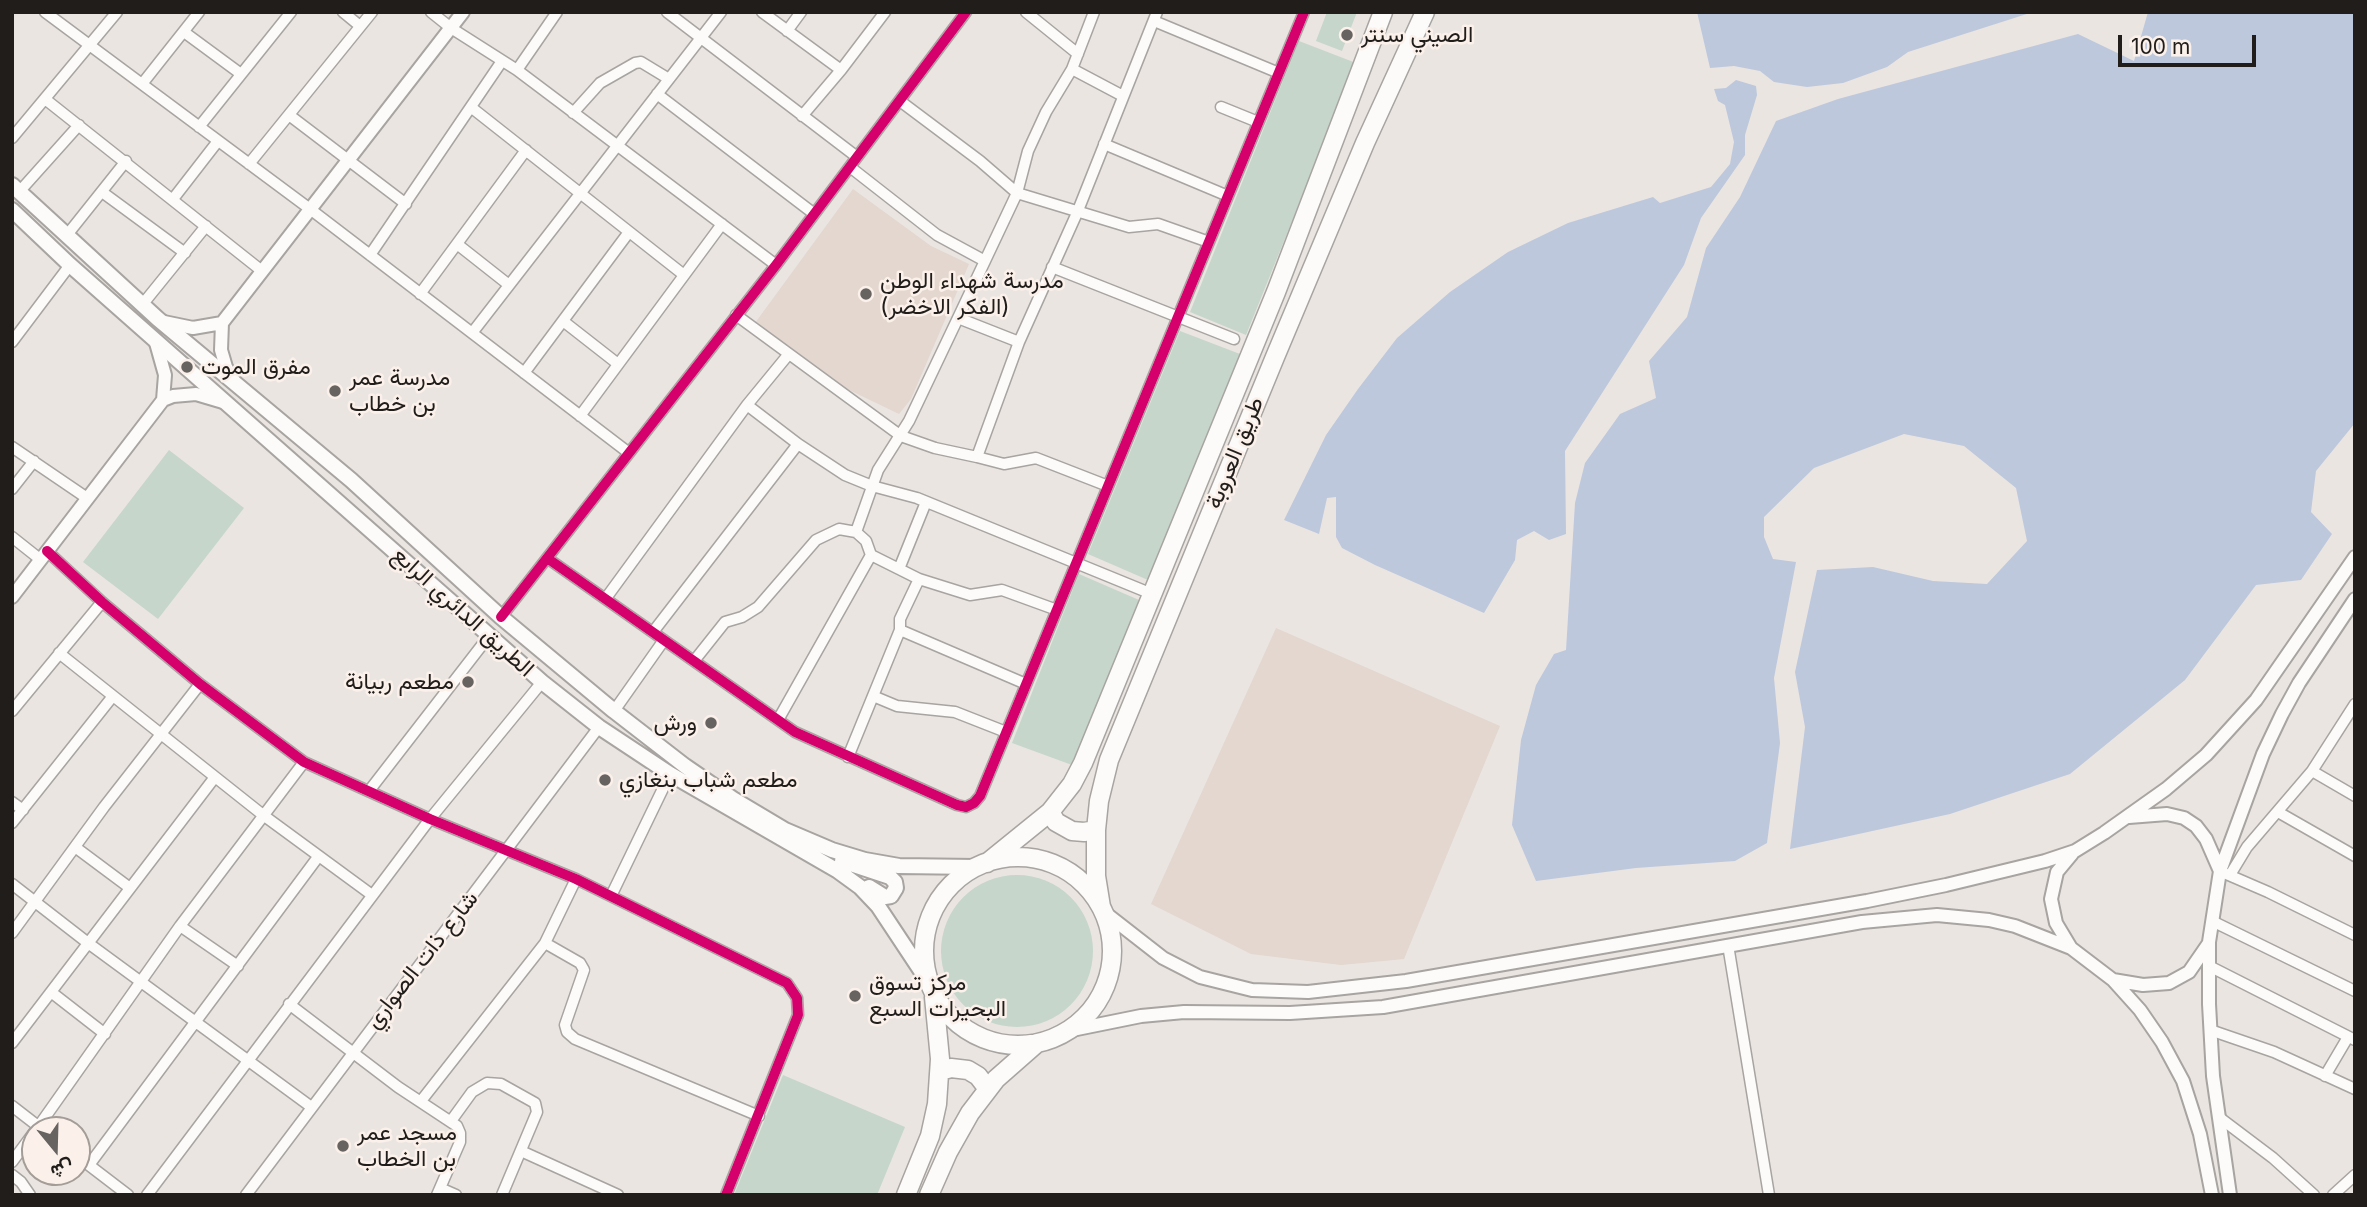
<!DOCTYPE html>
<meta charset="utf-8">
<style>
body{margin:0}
#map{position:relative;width:2367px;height:1207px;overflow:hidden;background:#eae5e1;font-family:Inter,Vazirmatn,sans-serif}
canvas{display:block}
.frame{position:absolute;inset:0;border:14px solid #201d1a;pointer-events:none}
.north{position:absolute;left:21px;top:1116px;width:70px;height:70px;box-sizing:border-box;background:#fbf1ea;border:2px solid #a39c97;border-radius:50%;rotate:161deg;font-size:19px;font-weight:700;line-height:28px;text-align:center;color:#201d1a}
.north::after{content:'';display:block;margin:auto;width:24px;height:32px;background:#676360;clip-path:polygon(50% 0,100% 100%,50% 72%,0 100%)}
.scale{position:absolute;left:2118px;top:35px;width:138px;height:32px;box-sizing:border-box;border:4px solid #201d1a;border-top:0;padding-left:9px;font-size:21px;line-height:24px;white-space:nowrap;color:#201d1a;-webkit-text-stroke:5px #fbf1ea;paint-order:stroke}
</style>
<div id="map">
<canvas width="2367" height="1207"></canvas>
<div class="frame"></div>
<div class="north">ش</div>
<div class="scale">100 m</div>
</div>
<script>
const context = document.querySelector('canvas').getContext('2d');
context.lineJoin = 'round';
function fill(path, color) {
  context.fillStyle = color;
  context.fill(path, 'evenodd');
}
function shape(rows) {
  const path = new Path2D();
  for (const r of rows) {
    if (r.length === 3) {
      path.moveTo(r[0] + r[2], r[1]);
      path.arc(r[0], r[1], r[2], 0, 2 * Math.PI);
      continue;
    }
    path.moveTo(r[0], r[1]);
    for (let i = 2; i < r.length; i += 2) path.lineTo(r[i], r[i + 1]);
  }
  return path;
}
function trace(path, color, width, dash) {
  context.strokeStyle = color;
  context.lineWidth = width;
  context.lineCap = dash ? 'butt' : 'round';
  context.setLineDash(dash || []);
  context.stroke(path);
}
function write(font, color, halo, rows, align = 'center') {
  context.font = font + ' Inter,Vazirmatn,sans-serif';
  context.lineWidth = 5;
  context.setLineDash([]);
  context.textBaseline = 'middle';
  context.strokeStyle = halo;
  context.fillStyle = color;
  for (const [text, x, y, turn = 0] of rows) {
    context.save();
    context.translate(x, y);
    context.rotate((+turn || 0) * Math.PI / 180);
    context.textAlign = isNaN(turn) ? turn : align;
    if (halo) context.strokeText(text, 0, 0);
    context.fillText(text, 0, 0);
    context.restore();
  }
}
const built = shape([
 [853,189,931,246,969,264,911,399,899,414,843,387,755,323],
 [1276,628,1500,726,1404,959,1341,965,1251,954,1151,904]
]);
const green = shape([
 [1327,12,1357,12,1342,51,1316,41],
 [1299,41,1356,63,1246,335,1190,312],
 [1180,331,1240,354,1148,580,1088,554],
 [169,450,244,508,158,619,83,562],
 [1079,574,1139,600,1072,765,1012,743],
 [1017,951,76],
 [783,1075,905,1127,877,1195,734,1195]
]);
const water = shape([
 [1697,12,2033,12,1908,52,1887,67,1843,83,1807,87,1774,82,1760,71,1734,66,1710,68],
 [2148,12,2355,12,2355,423,2316,471,2311,512,2332,534,2301,580,2256,585,2185,680,2070,774,1950,814,1790,849,1805,727,1795,672,1817,570,1873,567,1933,581,1987,584,2027,541,2016,488,1964,446,1904,434,1814,468,1764,517,1764,537,1773,559,1796,562,1774,678,1780,743,1767,843,1735,861,1636,868,1536,881,1512,825,1521,740,1536,685,1554,654,1566,650,1575,503,1585,463,1620,414,1656,398,1649,361,1687,317,1706,248,1740,197,1776,121,1838,99,2078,34,2134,61],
 [1736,80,1756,86,1757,95,1745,135,1745,155,1701,218,1684,265,1565,451,1566,534,1549,540,1534,531,1517,540,1515,560,1484,613,1375,565,1342,548,1336,537,1336,497,1327,498,1319,534,1284,520,1326,435,1358,389,1397,338,1450,292,1508,252,1568,223,1653,197,1660,203,1711,187,1730,164,1734,142,1725,105,1718,101,1714,89,1726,88]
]);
const street = shape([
 [45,12,310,209,629,453],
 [343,12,360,26],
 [431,12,451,28,517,70,776,265],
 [667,12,857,157],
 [762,12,841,70,802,116],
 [1026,12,1078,54],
 [1154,21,1279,73],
 [787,31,801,12],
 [184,32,241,74],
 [1072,69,1123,96],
 [517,70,557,12],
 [841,70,885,12],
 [142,84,199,12],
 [657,94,813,213],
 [45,99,262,271],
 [900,101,980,161,1017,193,1129,227,1158,224,1209,242],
 [1221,107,1258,122],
 [472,108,684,275],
 [573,113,600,83,635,63,641,62,669,79],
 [289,115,406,204],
 [199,127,291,12],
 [12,138,117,12],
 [1104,144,1228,196],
 [249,164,372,12],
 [850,167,937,235,985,261],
 [19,192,79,125],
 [102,192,185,253],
 [173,199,218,141],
 [67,235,126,161],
 [457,244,509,285],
 [370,255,502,61],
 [1052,267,1234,339],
 [420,294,526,150],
 [142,305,206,226],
 [736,315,901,436,935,448,977,457,1019,342,1077,213,1157,12],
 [958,318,1019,342],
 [563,321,618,364],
 [472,333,721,12],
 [12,342,70,265],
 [524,373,629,232],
 [747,405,798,444,845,475,872,486,917,498,1152,594],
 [580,416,722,224],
 [12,447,87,498],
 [977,457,1004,464,1036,458,1108,486],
 [12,489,34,461],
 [12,537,41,560],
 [47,551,102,602,200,684,304,762,430,819,576,879,787,983,797,998,798,1015,726,1195],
 [547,558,795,732,957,805,966,807,974,803,980,796,1304,12],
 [899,569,926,502],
 [919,579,900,619,900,630,1026,684],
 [606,598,747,405,788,355],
 [1057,610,1002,590,970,595,919,579,871,555,866,541,856,532,878,470,909,421,958,318,1017,193,1028,151,1046,112,1072,69,1094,12],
 [501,617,776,265,966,12],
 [653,632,798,444],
 [59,653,263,815,372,895],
 [694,661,725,622,742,617,758,607,816,540,839,529,856,532],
 [873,696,897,706,955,712,1006,732],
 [12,711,102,602],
 [614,711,664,640],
 [778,720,871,555],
 [848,757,900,630],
 [2312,771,2355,796],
 [369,791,489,636],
 [12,802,23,810],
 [2278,812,2355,856],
 [12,823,113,696],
 [75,847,130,888],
 [2224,873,2268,892,2355,935],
 [2230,875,2247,847,2312,771,2355,704],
 [12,884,88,943,310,1106],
 [611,896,670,774],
 [2214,922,2355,991],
 [180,926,238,966],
 [12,933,104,807,200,684],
 [545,943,580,963,584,970,565,1025,567,1032,575,1039,759,1116],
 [1728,945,1769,1195],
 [2209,966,2355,1040],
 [51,992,105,1034],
 [289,1004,398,1087,457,1126,460,1133,460,1142,437,1195],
 [2210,1030,2274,1052,2355,1089],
 [12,1043,215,777],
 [2325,1076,2348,1037],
 [421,1101,545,943,576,879],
 [12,1106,43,1130],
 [2220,1118,2273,1158,2314,1195],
 [451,1121,472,1092,487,1083,501,1084,535,1103,537,1112,502,1195],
 [36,1130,180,926,304,762],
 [521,1151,618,1195],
 [77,1156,128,1195],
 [12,1162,35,1131],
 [89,1165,318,857],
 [12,1175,21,1182,30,1195],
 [440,1188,456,1195],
 [147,1195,430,819,542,682],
 [246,1195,599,727],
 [2333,1195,2355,1175]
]);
const secondary = shape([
 [164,322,193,328,222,323],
 [234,381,226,367,221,350,222,323,463,12],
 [163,400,173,396,196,394,223,402],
 [12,597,163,400,165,375,156,343],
 [2129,817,2167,814,2184,818,2196,826,2206,839,2220,871],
 [1104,912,1163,958,1200,977,1252,990,1308,992,1406,981,1867,901,1946,885,2045,861,2075,851,2104,833,2166,789,2206,755,2256,700,2355,557],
 [2071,948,2056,923,2051,899,2057,872,2072,854],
 [2113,980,2143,985,2169,983,2189,972,2209,943],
 [1067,1031,1141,1016,1184,1012,1290,1013,1383,1007,1862,922,1937,915,1989,920,2015,926,2071,948,2113,980,2140,1010,2162,1042,2183,1081,2200,1134,2212,1195],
 [2230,1195,2213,1076,2209,1004,2209,942,2220,871,2263,754,2282,714,2299,683,2355,599]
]);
const primary = shape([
 [12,185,158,319,351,480,501,617,614,711,685,766,733,799,785,830,832,850,865,860,899,866,976,867],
 [12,210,70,265,542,682,599,727,670,774,838,871,860,887,878,906,929,983],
 [842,861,890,877,895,882,896,888,891,896,885,897,869,887]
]);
const highway = shape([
 [1050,812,1056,822,1072,831,1084,832,1096,830],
 [1018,951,94],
 [987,863,1050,812,1072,784,1083,763,1276,292,1383,12],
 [1101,907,1096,876,1096,830,1099,801,1109,760,1275,357,1365,143,1425,12],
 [940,1071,951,1068,968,1070,978,1076,988,1089],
 [906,1195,930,1136,937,1104,940,1059,934,997],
 [929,1195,948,1152,970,1113,996,1079,1037,1043]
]);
const cycleway = shape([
 [47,551,102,602,200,684,304,762,430,819,576,879,787,983,797,998,798,1015,726,1195],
 [547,558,795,732,957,805,966,807,974,803,980,796,1304,12],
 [501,617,776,265,966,12]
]);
const markers = [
 [1347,35,7,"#676360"],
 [866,294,7,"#676360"],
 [187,367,7,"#676360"],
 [335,391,7,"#676360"],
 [468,682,7,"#676360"],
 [711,723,7,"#676360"],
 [605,780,7,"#676360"],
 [855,996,7,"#676360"],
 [343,1146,7,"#676360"]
];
const poiNames = [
 ["الصيني سنتر",1361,35],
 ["مدرسة شهداء الوطن",880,281],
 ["(الفكر الاخضر)",880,307],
 ["مفرق الموت",201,367],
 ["مدرسة عمر",349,378],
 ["بن خطاب",349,404],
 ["مطعم ربيانة",454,682,"right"],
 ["ورش",697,723,"right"],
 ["مطعم شباب بنغازي",619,780],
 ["مركز تسوق",869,983],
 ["البحيرات السبع",869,1009],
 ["مسجد عمر",357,1133],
 ["بن الخطاب",357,1159]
];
const streetNames = [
 ["طريق العروبة",1235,453,-68],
 ["الطريق الدائري الرابع",463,612,42],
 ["شارع ذات الصواري",422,960,-52]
];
fill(built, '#e3d7cf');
fill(green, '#c6d6cb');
fill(water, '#bdc8dd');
trace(street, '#a7a4a1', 13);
trace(secondary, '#a7a4a1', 16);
trace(primary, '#a7a4a1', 18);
trace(highway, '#a7a4a1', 21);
trace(street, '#fcfbfa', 10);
trace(secondary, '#fcfbfa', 12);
trace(primary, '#fcfbfa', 14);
trace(highway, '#fcfbfa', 18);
trace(cycleway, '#d6006c', 10);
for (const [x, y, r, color] of markers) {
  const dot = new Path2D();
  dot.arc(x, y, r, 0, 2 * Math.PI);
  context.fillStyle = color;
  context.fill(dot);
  trace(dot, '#fbf1ea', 2.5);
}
write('23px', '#201d1a', '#fbf1ea', poiNames, 'left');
write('23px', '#201d1a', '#fbf1ea', streetNames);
</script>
